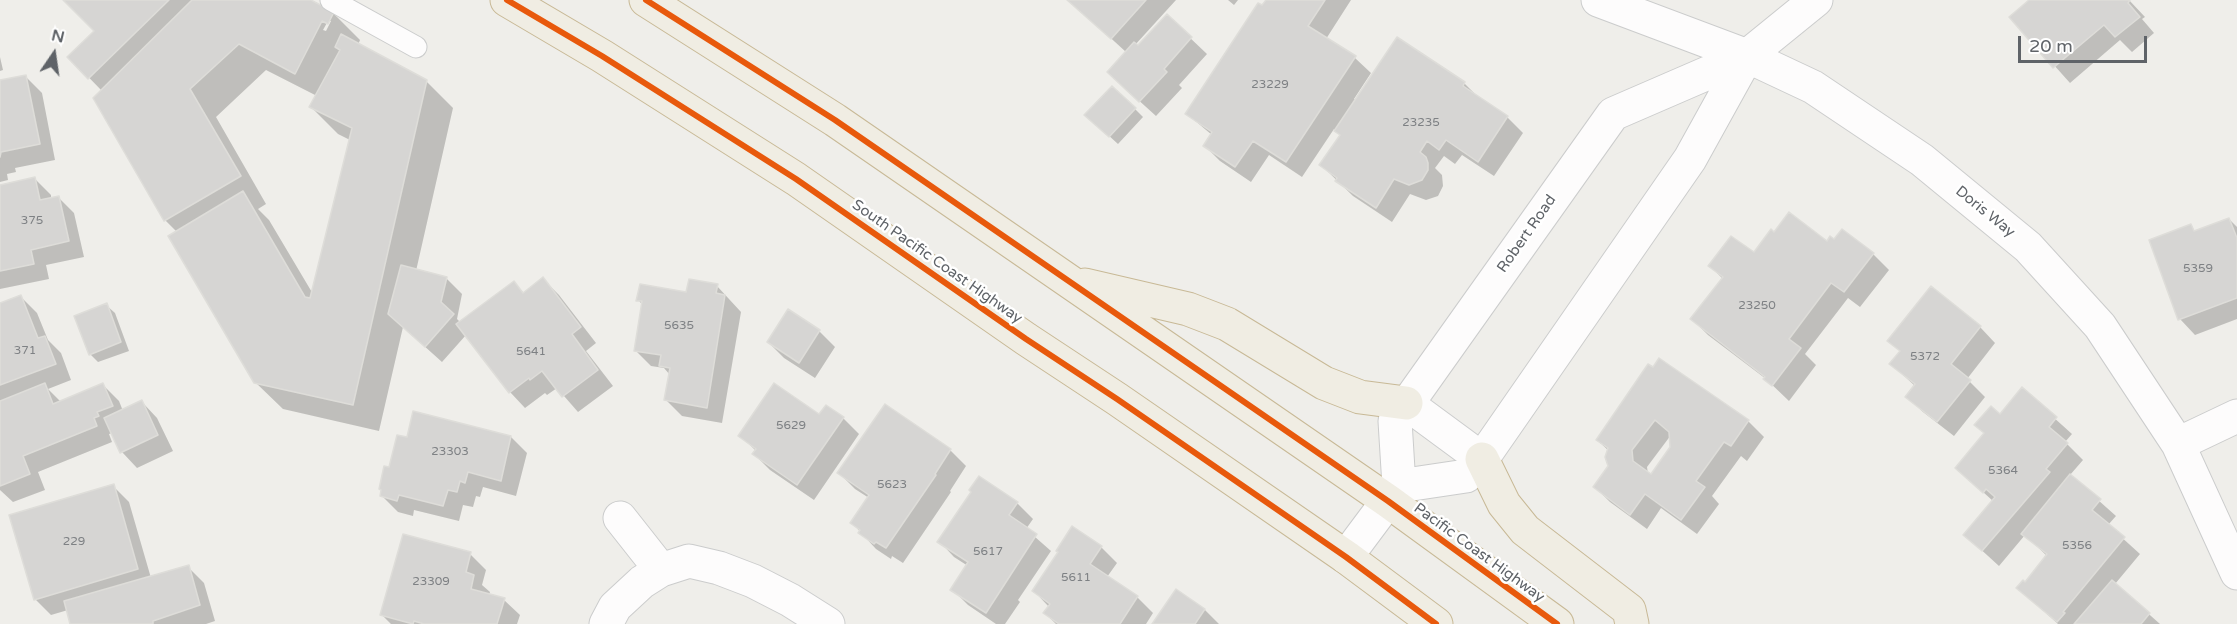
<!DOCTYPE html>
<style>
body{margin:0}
#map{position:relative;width:2237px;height:624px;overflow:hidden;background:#efeeea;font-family:"Varela Round",sans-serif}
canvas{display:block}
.north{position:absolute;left:24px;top:24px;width:60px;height:60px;-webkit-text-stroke:4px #fff;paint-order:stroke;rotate:13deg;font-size:16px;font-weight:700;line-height:24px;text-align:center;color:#5f6368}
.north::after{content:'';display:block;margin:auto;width:21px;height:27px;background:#5f6368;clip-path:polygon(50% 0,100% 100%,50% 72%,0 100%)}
.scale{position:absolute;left:2018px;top:36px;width:129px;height:27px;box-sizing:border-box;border:3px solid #5f6368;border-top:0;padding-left:8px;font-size:18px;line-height:21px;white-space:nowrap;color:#5f6368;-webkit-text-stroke:4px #fff;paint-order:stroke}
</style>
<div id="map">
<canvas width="2237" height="624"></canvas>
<div class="north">N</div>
<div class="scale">20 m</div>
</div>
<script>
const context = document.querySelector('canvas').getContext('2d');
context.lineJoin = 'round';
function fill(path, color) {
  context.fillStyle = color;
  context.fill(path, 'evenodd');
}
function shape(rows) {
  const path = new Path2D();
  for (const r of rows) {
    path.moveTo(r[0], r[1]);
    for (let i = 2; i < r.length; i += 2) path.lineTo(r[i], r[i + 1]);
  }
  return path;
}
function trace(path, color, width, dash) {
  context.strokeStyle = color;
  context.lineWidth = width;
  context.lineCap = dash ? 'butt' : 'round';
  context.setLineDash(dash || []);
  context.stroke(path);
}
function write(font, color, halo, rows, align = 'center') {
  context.font = font + ' "Varela Round",sans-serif';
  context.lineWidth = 5;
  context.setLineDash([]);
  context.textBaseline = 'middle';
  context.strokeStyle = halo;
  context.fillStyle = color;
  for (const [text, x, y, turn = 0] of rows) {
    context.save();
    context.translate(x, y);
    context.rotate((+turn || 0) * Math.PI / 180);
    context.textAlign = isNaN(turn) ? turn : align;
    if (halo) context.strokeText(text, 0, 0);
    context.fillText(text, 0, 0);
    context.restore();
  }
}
const shadow = shape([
 [66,0,308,0,333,13,360,40,358,45,426,81,453,108,416,271,446,278,462,294,457,319,461,323,513,283,524,293,543,279,559,295,596,343,586,351,613,386,578,412,557,388,547,395,545,393,525,408,510,392,466,335,442,362,403,327,379,431,283,409,255,382,177,232,165,220,102,91,69,57,96,31],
 [328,21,331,21,326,31,323,30],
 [266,70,317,96,311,107,338,134,350,140,313,294,269,220,258,209,266,204,216,117],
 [1069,0,1176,0,1135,45,1139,47,1167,16,1207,54,1179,85,1182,88,1156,116,1124,87,1126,52],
 [1228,0,1238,0,1234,5],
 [1267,0,1351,0,1326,39,1355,58,1371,73,1354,99,1356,100,1464,83,1480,99,1507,117,1523,133,1494,176,1462,155,1455,164,1444,156,1435,168,1442,175,1443,186,1438,196,1426,200,1410,194,1392,222,1353,196,1321,165,1341,136,1334,129,1302,177,1269,155,1251,182,1220,161,1205,146,1212,135,1187,114],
 [2032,0,2129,0,2145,17,2142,19,2154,33,2132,52,2120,40,2070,83,2011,17],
 [0,57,3,70,0,71],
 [26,77,42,93,55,160,15,168,16,172,7,174,8,180,0,182,0,82],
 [1135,109,1143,117,1118,144,1095,123],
 [35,179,51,195,51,199,59,198,74,213,84,257,46,265,49,279,0,289,0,186],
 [2229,219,2237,227,2237,319,2195,335,2180,319,2191,226,2196,232],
 [1774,234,1827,243,1873,254,1889,270,1860,307,1848,298,1805,354,1816,365,1789,401,1766,379,1708,335,1692,319,1723,279,1710,266,1754,254],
 [717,286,741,312,722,423,682,416,666,400,670,375,664,368,651,366,635,350,643,305,638,300,687,294],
 [21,297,37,313,48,340,61,353,71,380,48,389,61,402,103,385,119,401,123,411,142,402,157,418,173,451,137,468,122,452,112,433,109,434,112,442,38,472,45,490,13,502,0,490,0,305],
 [106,305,115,313,129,351,98,362,90,354],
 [1980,327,1995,343,1967,379,1985,397,1954,436,1923,412,1907,397,1915,386,1891,364,1901,352,1889,340],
 [819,331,835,347,815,378,784,358,768,342],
 [1653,369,1748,421,1764,437,1747,461,1741,456,1712,496,1719,504,1697,534,1661,508,1647,529,1610,502,1595,487,1609,466,1609,451,1597,440],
 [1671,435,1671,447,1651,476,1648,474,1647,467],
 [2022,389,2072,434,2065,442,2083,460,2070,475,2116,516,2108,525,2140,554,2115,584,2160,624,2058,624,2018,588,2025,584,2047,556,2025,535,1999,566,1965,535,1993,501,1973,483,2000,416],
 [886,406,950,450,966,466,950,491,951,492,903,563,892,556,891,559,876,549,852,523,869,498,855,489,839,473],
 [414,412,511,437,527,453,516,496,483,487,480,497,476,496,473,507,463,505,459,521,414,510,413,516,398,512,382,496,390,469,408,439],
 [820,416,843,418,859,434,814,500,770,470,754,454,756,451,740,435],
 [113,486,129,502,151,578,188,567,204,583,215,621,206,624,72,624,68,610,51,615,35,599],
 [1017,503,1033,519,1026,529,1051,551,1018,600,1020,602,1005,624,996,624,968,605,952,589,968,566,954,557,939,541],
 [1073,528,1101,547,1117,563,1107,577,1137,597,1153,613,1146,624,1056,624,1045,613,1049,607,1034,591,1060,552],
 [470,554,486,570,482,585,490,592,489,595,504,600,520,615,517,624,391,624,382,615],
 [1176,591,1205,610,1219,624,1153,624]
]);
const building = shape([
 [63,0,169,0,88,79,67,57,94,31,63,0],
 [192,0,311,0,334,12,328,24,322,21,295,74,239,44,190,89,241,176,164,221,93,98,192,0],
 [1067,0,1146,0,1111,39,1067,0],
 [1266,0,1325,0,1308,26,1356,56,1286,162,1253,141,1235,167,1203,146,1212,132,1185,114,1258,3,1262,5,1266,0],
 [2029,0,2130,0,2128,3,2140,17,2115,37,2104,25,2053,68,2009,17,2029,0],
 [1167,14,1192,37,1164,69,1167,72,1139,102,1107,72,1134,42,1138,45,1167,14],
 [341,34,427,80,353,405,254,383,168,236,243,191,305,297,310,298,352,128,309,107,340,50,335,47,341,34],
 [1397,37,1465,82,1463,86,1508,116,1478,162,1446,140,1439,150,1427,141,1420,152,1426,157,1428,163,1428,170,1422,180,1409,185,1394,179,1376,208,1335,181,1337,178,1319,165,1340,135,1334,131,1397,37],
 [26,75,40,144,1,152,0,157,0,80,26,75],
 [1112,86,1136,108,1109,137,1084,115,1112,86],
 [35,177,40,200,59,196,69,241,31,250,34,264,0,271,0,185,35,177],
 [1789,212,1827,241,1830,236,1834,239,1842,229,1874,253,1844,292,1831,283,1789,339,1801,348,1772,386,1763,379,1765,377,1690,319,1723,277,1708,266,1731,236,1754,252,1771,229,1774,232,1789,212],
 [2229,218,2237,238,2237,298,2178,320,2149,240,2191,224,2194,231,2229,218],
 [401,265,447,277,441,302,454,314,425,347,388,314,401,265],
 [543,277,581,327,572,334,598,370,562,397,542,371,530,380,529,378,509,393,456,324,514,281,523,293,543,277],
 [689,279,718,284,716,293,725,295,707,408,664,400,670,368,659,366,661,355,634,351,642,301,636,301,640,284,686,292,689,279],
 [1931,286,1981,326,1951,364,1971,380,1937,422,1905,397,1915,384,1889,364,1900,351,1887,341,1931,286],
 [21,295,38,338,45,336,56,364,0,385,0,303,21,295],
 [107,303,121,342,89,355,74,316,107,303],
 [788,309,820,330,799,363,767,342,788,309],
 [1659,358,1749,420,1731,446,1724,442,1696,481,1705,487,1681,520,1645,494,1630,515,1593,487,1608,466,1605,457,1608,448,1596,440,1648,364,1653,367,1659,358],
 [1655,420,1669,432,1670,447,1651,474,1633,461,1632,450,1655,420],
 [45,383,53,404,103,383,113,406,97,412,99,416,94,418,97,426,23,456,30,474,0,486,0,401,45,383],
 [774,383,819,414,826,405,844,417,797,485,752,454,756,449,738,436,774,383],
 [2022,387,2057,417,2049,427,2068,443,2046,469,2050,472,1982,551,1963,535,1995,497,1986,489,1983,493,1955,468,1984,433,1974,425,1991,406,2000,414,2022,387],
 [142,400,158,435,120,453,104,418,142,400],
 [885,404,951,449,935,474,936,475,886,548,876,542,874,544,858,533,860,530,850,523,869,495,837,473,885,404],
 [413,411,511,436,501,481,468,472,465,483,460,481,457,492,448,490,443,506,399,495,397,501,380,496,381,490,379,489,384,466,389,467,397,435,407,437,413,411],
 [2070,474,2101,499,2092,510,2125,537,2063,612,2065,613,2057,622,2016,588,2023,580,2025,582,2047,554,2021,534,2070,474],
 [979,476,1018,502,1009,515,1037,534,986,613,950,590,968,562,937,542,971,492,969,490,979,476],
 [114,484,138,569,34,600,9,515,114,484],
 [1072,526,1102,546,1090,564,1138,596,1120,624,1059,624,1043,613,1050,604,1032,591,1058,552,1056,551,1072,526],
 [403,534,471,552,466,572,474,575,471,589,505,598,497,624,424,624,414,621,413,624,380,615,403,534],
 [189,565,200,605,153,621,153,624,70,624,64,601,189,565],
 [2112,580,2150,613,2141,624,2074,624,2112,580],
 [1176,589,1205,609,1195,624,1152,624,1176,589]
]);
const lane = shape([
 [331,0,416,47]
]);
const street = shape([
 [1598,0,1747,56,1813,87,1922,160,2028,247,2100,326,2178,444,2237,573],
 [1406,403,1482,459],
 [2178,444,2237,416],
 [1399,486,1466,476,1482,459,1690,159,1747,56],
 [620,518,661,570,689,561,719,568,753,581,790,600,828,624],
 [1346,557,1399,486,1395,421,1613,114,1747,56,1816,0],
 [606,624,615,607,642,582,661,570]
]);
const highway = shape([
 [507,0,602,56,796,179,1026,339,1117,399,1346,557,1436,624],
 [646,0,835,120,1388,501,1557,624],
 [1085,285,1188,309,1227,324,1324,383,1360,397,1406,403],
 [1482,459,1504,504,1525,530,1629,610,1632,624]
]);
const cycleway = shape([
 [507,0,602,56,796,179,1026,339,1117,399,1346,557,1436,624],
 [646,0,835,120,1388,501,1557,624]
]);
const numberNames = [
 ["23229",1270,85],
 ["23235",1421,123],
 ["375",32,221],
 ["5359",2198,269],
 ["23250",1757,306],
 ["5635",679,326],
 ["371",25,351],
 ["5641",531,352],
 ["5372",1925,357],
 ["5629",791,426],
 ["23303",450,452],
 ["5364",2003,471],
 ["5623",892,485],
 ["229",74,542],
 ["5356",2077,546],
 ["5617",988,552],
 ["5611",1076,578],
 ["23309",431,582]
];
const streetNames = [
 ["Doris Way",1985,212,39],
 ["Robert Road",1527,234,-55],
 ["South Pacific Coast Highway",937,262,35],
 ["Pacific Coast Highway",1479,553,36]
];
fill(shadow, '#0003');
fill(building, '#d6d5d3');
trace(building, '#deddd9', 1.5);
trace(lane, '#cbcccc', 23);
trace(street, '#cbcccc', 35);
trace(highway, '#c8b996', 35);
trace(lane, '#fdfcfc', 21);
trace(street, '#fdfcfc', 33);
trace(highway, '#f0ede3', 33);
trace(cycleway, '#e8590c', 6);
write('12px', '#7e8184', null, numberNames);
write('15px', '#5f6368', '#fff', streetNames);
</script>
